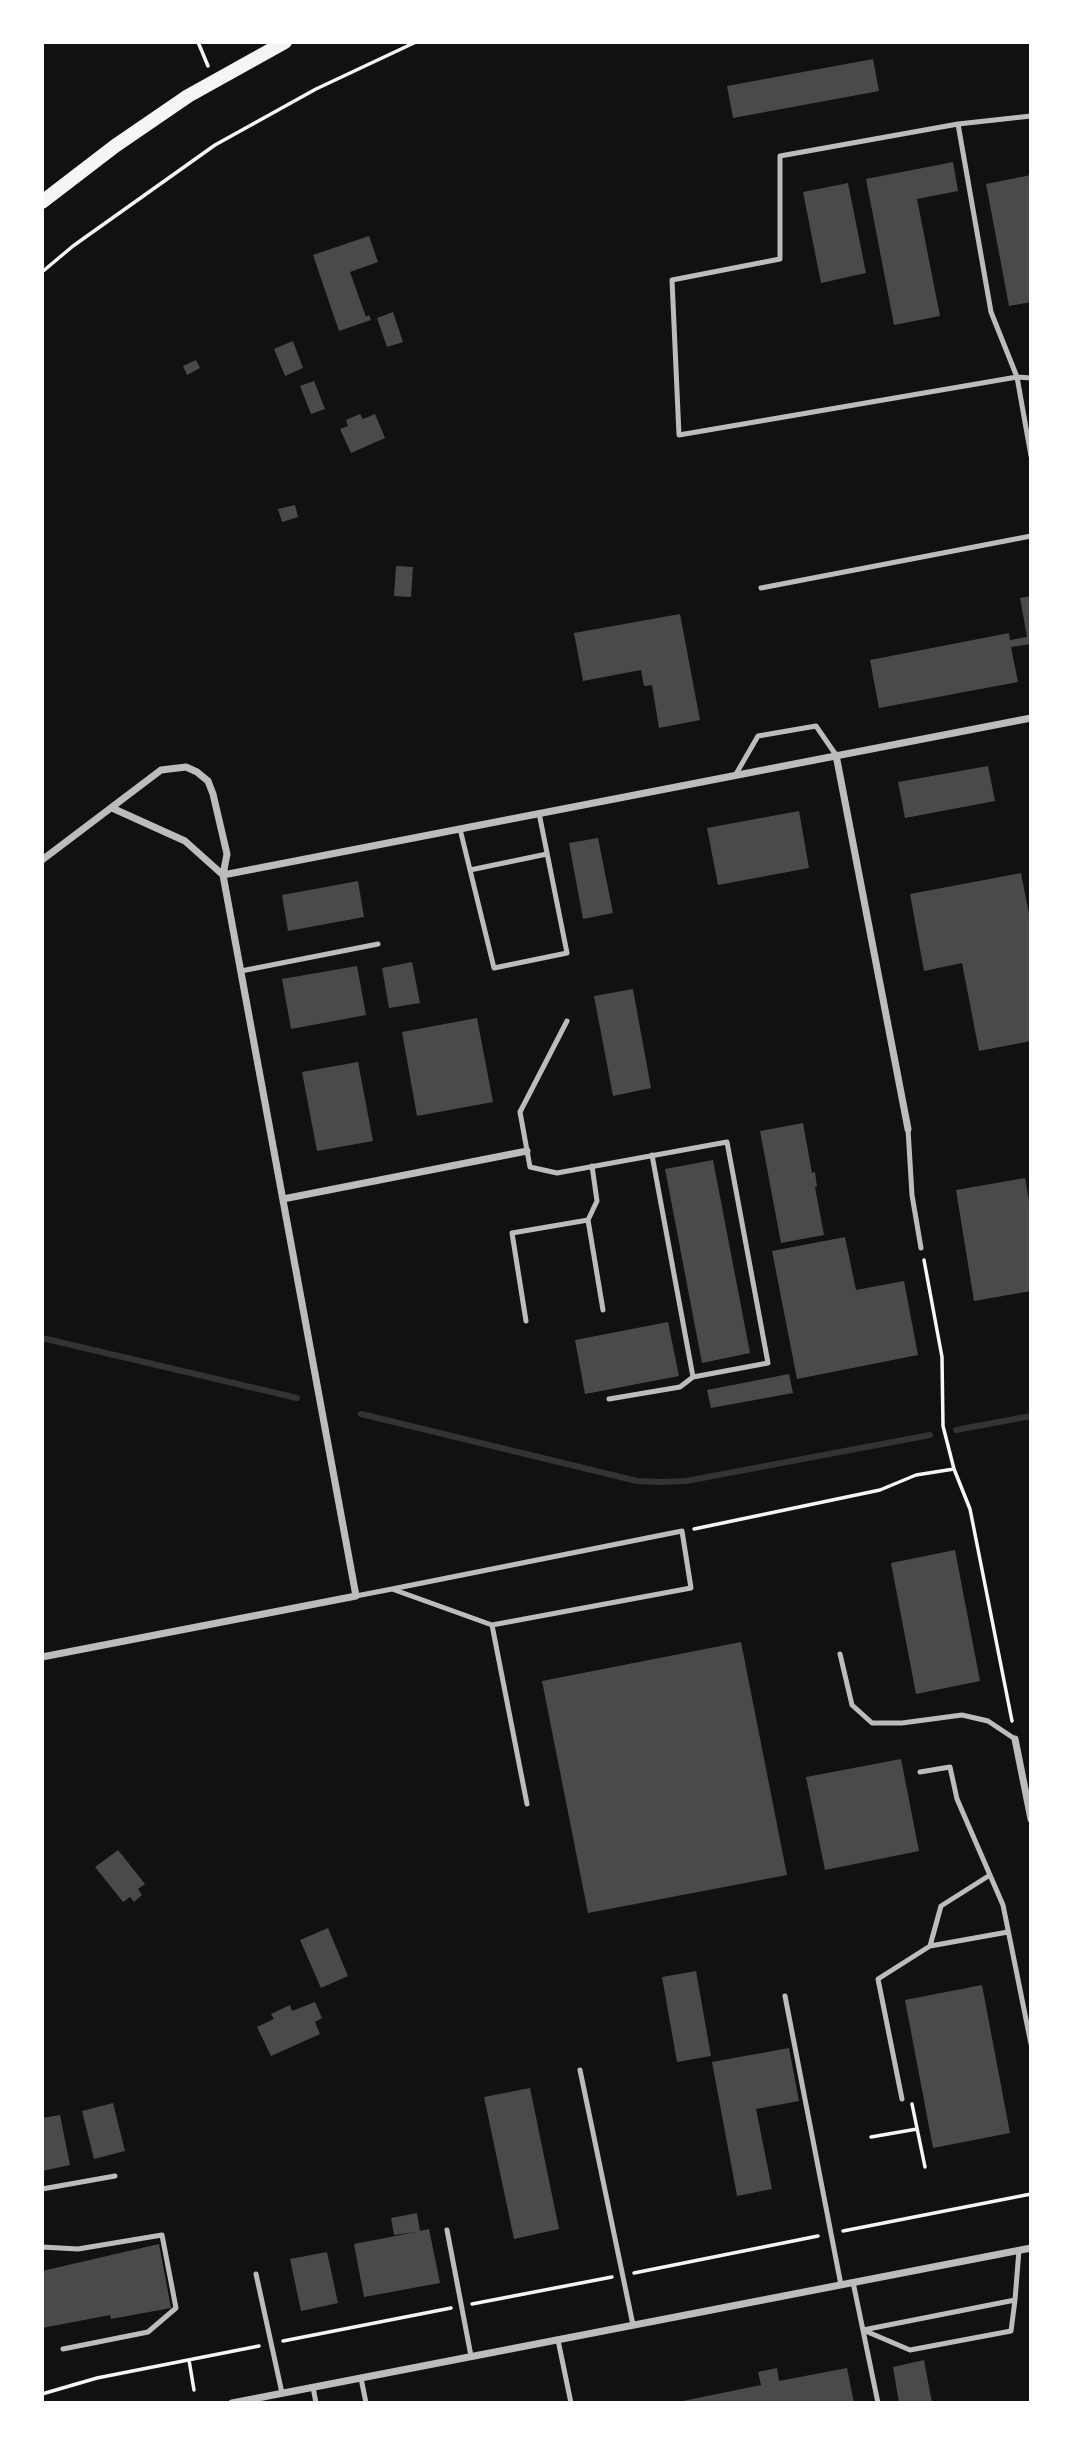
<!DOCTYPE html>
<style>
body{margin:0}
#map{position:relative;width:1073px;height:2445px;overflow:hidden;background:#111;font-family:Roboto,sans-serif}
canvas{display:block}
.frame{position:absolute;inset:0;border:44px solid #fff;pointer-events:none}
</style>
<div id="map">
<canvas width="1073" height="2445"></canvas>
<div class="frame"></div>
</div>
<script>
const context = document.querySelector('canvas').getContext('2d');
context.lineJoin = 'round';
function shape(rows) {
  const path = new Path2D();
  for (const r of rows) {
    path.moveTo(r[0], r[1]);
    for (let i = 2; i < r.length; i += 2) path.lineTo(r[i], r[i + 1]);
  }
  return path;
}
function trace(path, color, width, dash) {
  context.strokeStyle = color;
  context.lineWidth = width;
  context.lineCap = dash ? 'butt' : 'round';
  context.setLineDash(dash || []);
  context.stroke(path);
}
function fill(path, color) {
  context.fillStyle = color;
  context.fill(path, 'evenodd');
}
const stream = shape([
 [42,1338,297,1398],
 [361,1414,637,1481,660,1482,686,1481,930,1435],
 [956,1430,1031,1416]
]);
const building = shape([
 [873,59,879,91,733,118,727,86],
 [953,162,958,191,917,199,940,316,894,325,866,179],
 [1031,175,1031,302,1009,306,986,184],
 [848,183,866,273,821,283,803,192],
 [369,236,378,262,350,272,366,317,369,315,371,320,339,331,313,255],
 [393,312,403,342,387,347,377,318],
 [293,341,303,368,285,376,274,349],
 [196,360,200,368,187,375,183,366],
 [314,381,325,409,311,414,300,386],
 [360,414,363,419,375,414,385,438,351,453,340,429,348,426,346,420],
 [295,505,298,517,282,522,278,509],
 [396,566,413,567,411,597,394,596],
 [1031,596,1031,644,1011,647,1018,682,879,708,870,660,1009,633,1010,640,1027,637,1020,598],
 [680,614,700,720,659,728,652,685,644,686,641,670,583,681,574,633],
 [988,766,995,801,905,818,898,782],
 [799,811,809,868,718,885,707,828],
 [598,838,613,913,583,919,569,843],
 [1021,873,1031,924,1031,1041,979,1051,962,963,924,971,910,894],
 [358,881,364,917,288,931,282,895],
 [412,962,420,1003,389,1008,382,968],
 [357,966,366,1015,291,1029,282,979],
 [633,989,651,1088,613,1096,594,996],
 [477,1018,493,1102,417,1116,402,1032],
 [358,1062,373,1141,317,1151,302,1072],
 [803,1123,812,1173,815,1172,817,1186,815,1187,824,1235,781,1243,760,1131],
 [713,1160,750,1353,702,1363,665,1169],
 [1025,1178,1031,1212,1031,1291,974,1301,956,1190],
 [845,1237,856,1290,904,1281,918,1355,797,1379,772,1251],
 [668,1322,679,1376,585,1394,575,1340],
 [789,1374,793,1393,711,1408,707,1390],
 [955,1550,980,1681,916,1694,891,1563],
 [741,1642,787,1875,588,1913,542,1681],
 [901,1759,919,1851,825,1870,806,1777],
 [118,1850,145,1884,138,1889,142,1895,134,1902,130,1897,123,1902,95,1867],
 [328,1928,348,1976,321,1988,300,1940],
 [696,1971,711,2056,677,2062,662,1977],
 [982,1985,1010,2133,933,2148,905,2000],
 [315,2002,322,2018,315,2022,320,2034,271,2056,257,2027,274,2019,271,2014,290,2005,292,2011],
 [789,2048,799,2101,756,2109,772,2189,737,2196,712,2062],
 [530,2088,559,2229,514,2239,484,2097],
 [113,2103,125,2151,94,2159,82,2111],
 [60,2115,70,2165,42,2171,42,2118],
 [417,2213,420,2231,429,2229,440,2283,364,2297,354,2244,416,2232,394,2235,391,2218],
 [159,2244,171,2308,111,2319,110,2315,42,2328,42,2271],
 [327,2252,338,2303,301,2311,290,2259],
 [924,2360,932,2403,899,2403,893,2367],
 [777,2368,779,2381,847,2368,854,2403,683,2403,683,2401,761,2385,758,2372]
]);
const path = shape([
 [198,42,208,66],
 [42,272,73,246,215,145,316,89,416,42],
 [924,1260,942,1357,943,1426,954,1469,970,1509,1012,1721],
 [694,1529,880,1490,916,1475,954,1469],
 [912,2104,925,2167],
 [871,2137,917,2129],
 [843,2231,1031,2194],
 [634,2273,818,2236],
 [472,2304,612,2277],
 [283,2341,451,2308],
 [189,2360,194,2390],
 [42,2394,97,2378,259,2346]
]);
const service = shape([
 [1031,116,958,124,991,312,1017,377,1031,378],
 [958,124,780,156,780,259,672,280,679,435,1017,377,1031,456],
 [761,588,1031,536],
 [736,774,758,736,816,726,836,755],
 [460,829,494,968,567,953,539,813],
 [470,870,547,854],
 [241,971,378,944],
 [567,1021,520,1112,530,1167,557,1173,727,1142,768,1363,693,1377,680,1387,609,1399],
 [908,1129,912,1195,921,1248],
 [652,1155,693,1377],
 [592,1166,597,1201,588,1220,603,1310],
 [526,1321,512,1233,588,1220],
 [356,1596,392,1589,492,1625,691,1588,682,1531,392,1589],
 [492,1625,527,1804],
 [840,1654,852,1705,872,1723,902,1723,962,1715,988,1721,1015,1739],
 [920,1772,950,1767,957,1799,1003,1905,1031,2044],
 [930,1946,1008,1932],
 [785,1996,841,2285],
 [580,2070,633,2325],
 [902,2099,878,1979,930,1946,941,1906,990,1875],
 [42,2189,115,2176],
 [447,2230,471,2356],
 [42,2247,78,2249,162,2235,176,2308,148,2332,63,2349],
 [256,2274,282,2393],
 [853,2282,878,2403],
 [1015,2300,863,2330,910,2350,1011,2331,1015,2300,1019,2250],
 [558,2340,571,2403],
 [361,2378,366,2403],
 [313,2387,316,2403]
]);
const minor = shape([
 [836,755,908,1129],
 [112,808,185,841,223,875],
 [42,860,161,770,186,767,197,772,208,781,213,794,227,854,223,875,356,1596,42,1657],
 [223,875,1031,718],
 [283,1199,527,1151],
 [1015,1739,1031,1819],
 [232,2403,1031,2248]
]);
const secondary = shape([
 [42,202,115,146,188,96,285,42]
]);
trace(stream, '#333', 6);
fill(building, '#4a4a4a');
trace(path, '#f5f5f5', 3.5);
trace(service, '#bcbcbc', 5);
trace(minor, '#bcbcbc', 7);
trace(secondary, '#f5f5f5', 14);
</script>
